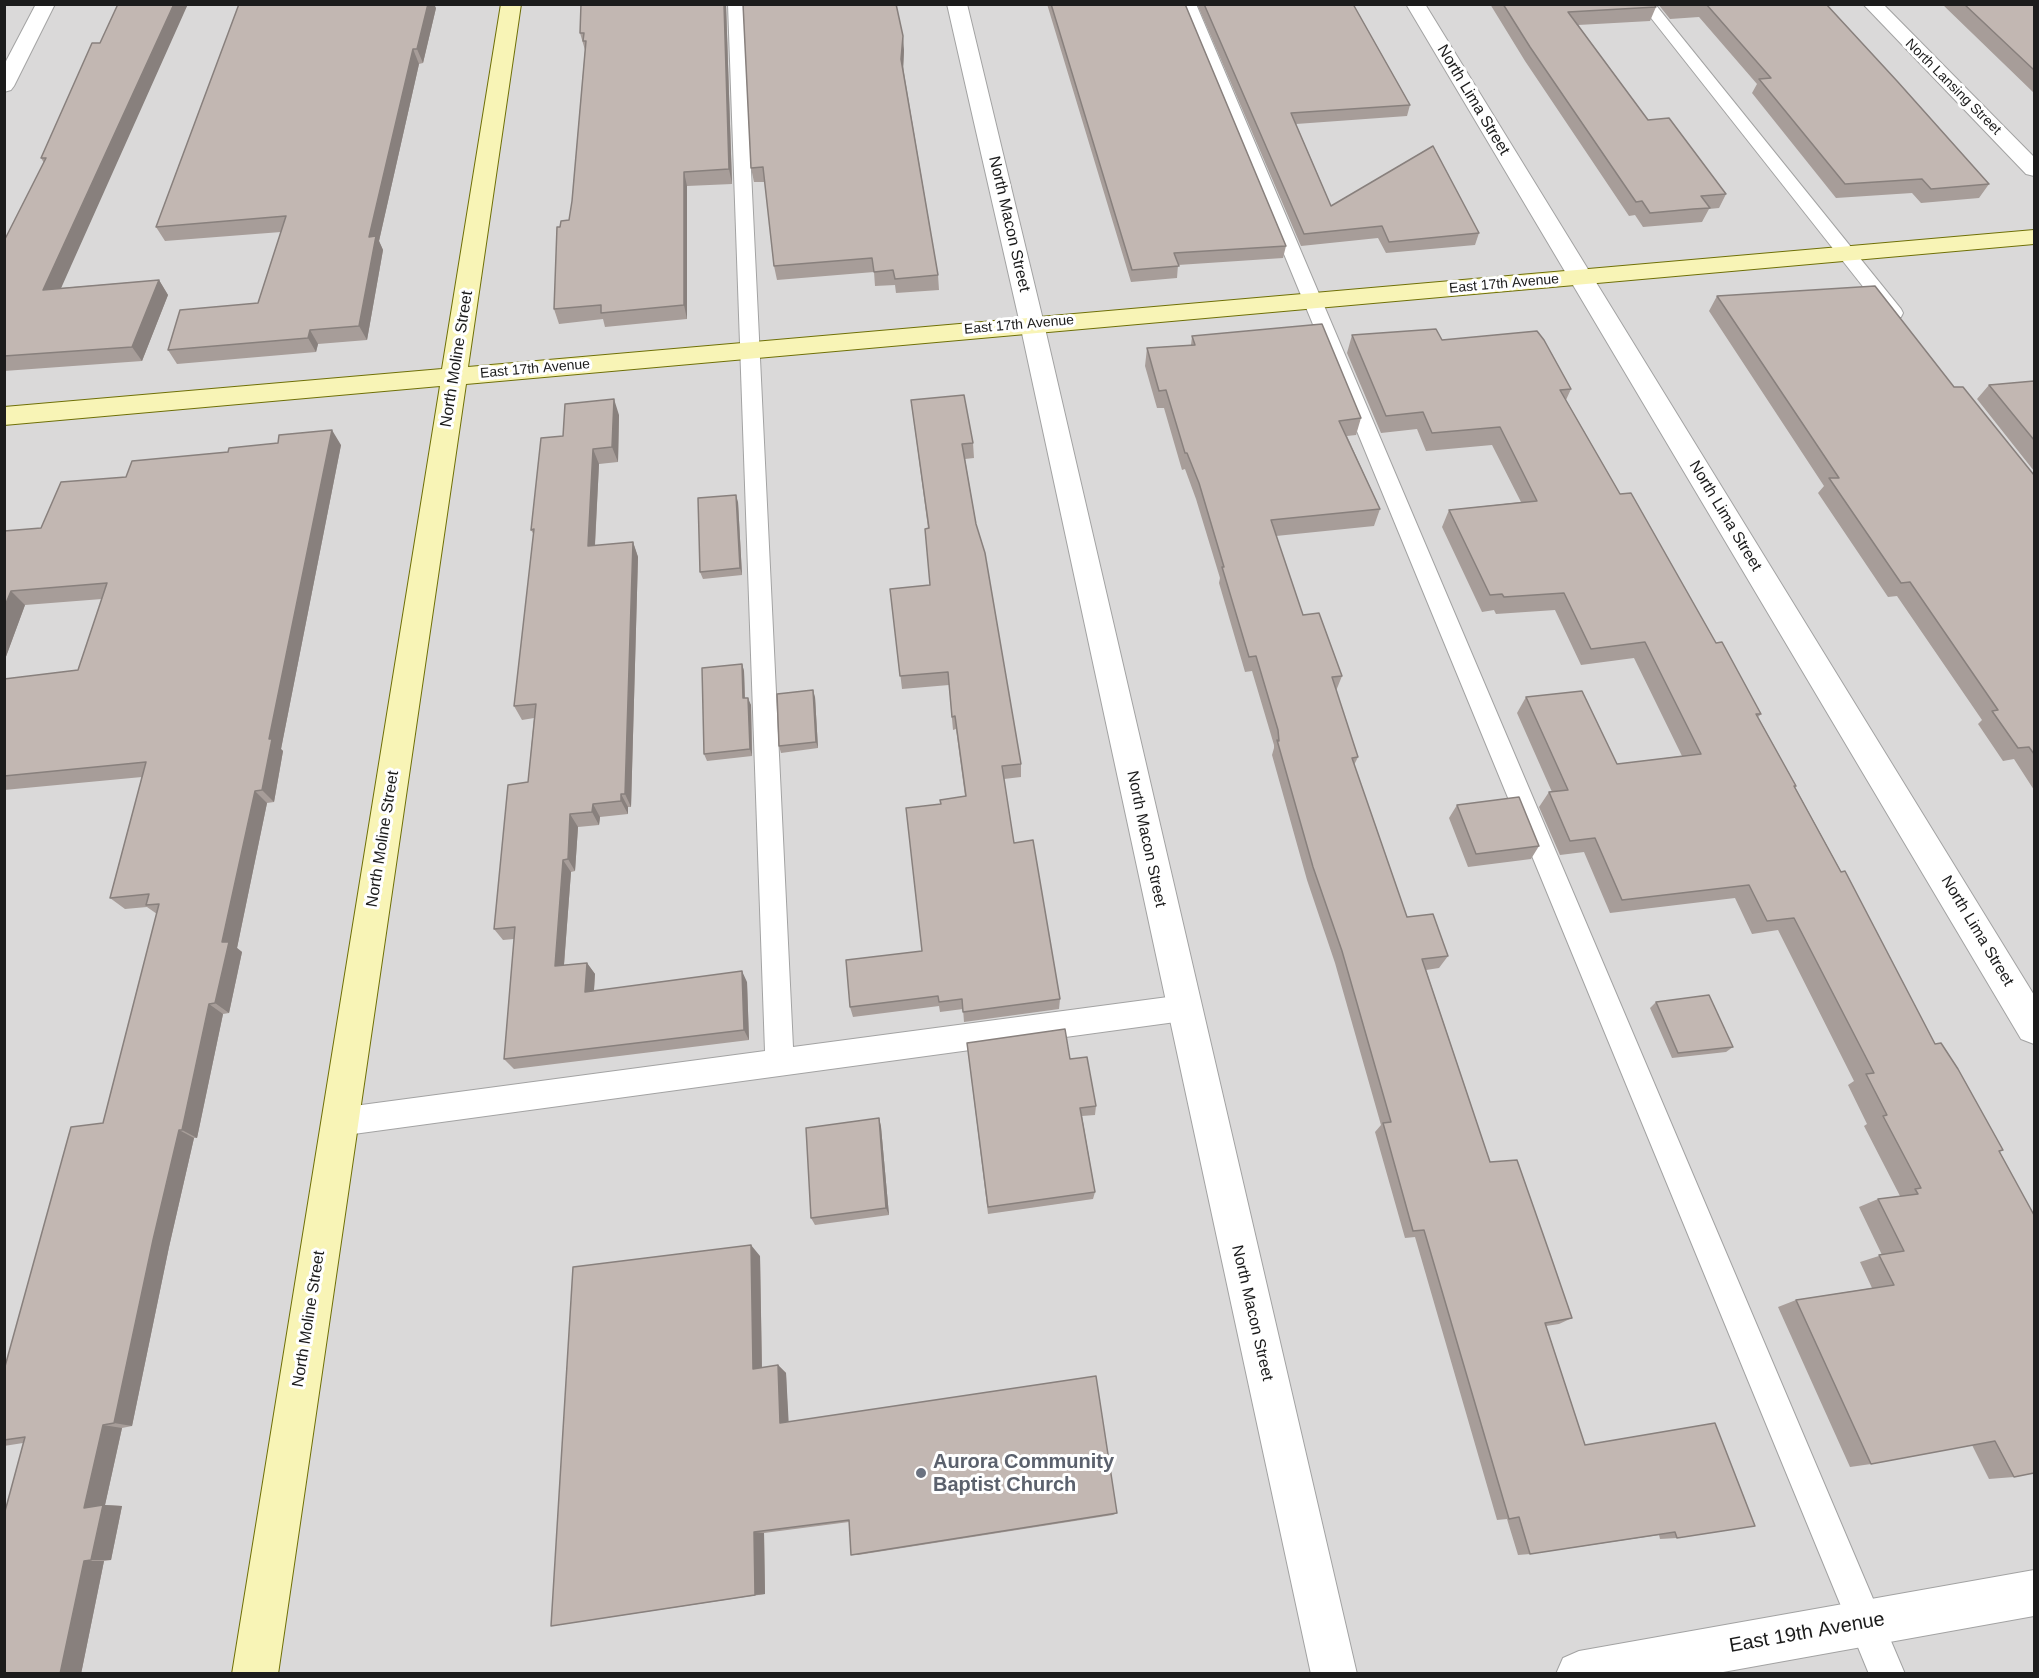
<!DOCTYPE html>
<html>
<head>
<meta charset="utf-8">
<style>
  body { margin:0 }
  #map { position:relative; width:2039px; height:1678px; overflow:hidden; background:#eee9e2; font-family:Helvetica,sans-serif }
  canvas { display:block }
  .frame { position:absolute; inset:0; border:6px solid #1c1c1c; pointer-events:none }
</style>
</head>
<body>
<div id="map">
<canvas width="2039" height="1678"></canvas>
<div class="frame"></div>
</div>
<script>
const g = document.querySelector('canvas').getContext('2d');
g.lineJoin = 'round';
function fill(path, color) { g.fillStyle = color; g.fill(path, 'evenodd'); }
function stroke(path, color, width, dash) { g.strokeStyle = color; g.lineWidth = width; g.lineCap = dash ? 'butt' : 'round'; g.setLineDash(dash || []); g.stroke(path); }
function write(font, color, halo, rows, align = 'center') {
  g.font = font + ' Helvetica,sans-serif'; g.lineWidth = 6; g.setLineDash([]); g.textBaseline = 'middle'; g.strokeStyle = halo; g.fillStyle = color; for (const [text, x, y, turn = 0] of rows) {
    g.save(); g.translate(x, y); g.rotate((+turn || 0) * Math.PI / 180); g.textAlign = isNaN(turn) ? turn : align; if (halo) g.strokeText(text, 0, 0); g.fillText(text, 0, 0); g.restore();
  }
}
fill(new Path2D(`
  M5,5H2034V1673H5Z`), '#dad9d9');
const lane = new Path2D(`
  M728,4H743L793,1047L1183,995L1193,999L1197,1008L1193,1017L1183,1021L339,1136L329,1132L324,1122L329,1112L339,1108L765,1051Z
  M1181,4H1196L1905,1674H1869Z
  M1640,4H1655L1901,309L1903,313L1901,317H1887Z`);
const street = new Path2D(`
  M36,4H55L14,86L11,90L4,92V65Z
  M947,4H967L1044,324L1357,1674H1311L1020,324Z
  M1406,4H1425L2034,995V1044L2021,1039Z
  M1863,4H1883L2034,157V176L2026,174Z
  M2034,1570V1616L1712,1674H1556L1563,1658L1579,1651Z`);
const secondary = new Path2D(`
  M501,4H521L468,367L2034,230V244L466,384L278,1674H232L440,386L4,425V407L442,369Z`);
stroke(lane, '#a3a3a3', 2);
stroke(street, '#a3a3a3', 2);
stroke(secondary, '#6f7007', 2);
fill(lane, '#fff');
fill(street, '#fff');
fill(secondary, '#f8f4b6');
fill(new Path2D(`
  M581,4H726L732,184L687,186V319L605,327L603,319L559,324L554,309L560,227L569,220L572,201L585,50L580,33Z
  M1047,4H1185L1286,246L1283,258L1178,265L1177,278L1131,282Z
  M1197,4H1353L1410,105L1407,116L1296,124L1331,206L1479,233L1475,245L1386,253L1378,238L1301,246Z
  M1490,4H1654L1656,7L1650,21L1578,25L1648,120L1726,194L1719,208L1709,209L1702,222L1643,227L1635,215L1629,216L1525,61Z
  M1658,4H1826L1989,184L1979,198L1921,203L1912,193L1836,198L1752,93L1757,84L1699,17L1670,19Z
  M1942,4H2034V93Z
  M436,8L423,63L419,64L379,241L383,250L367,340L318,344L316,352L177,364L168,350L258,303L281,232L165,241L156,227Z
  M100,43L61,288L159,280L168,295L142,361L4,371V241L44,163L41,158Z
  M904,50L903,67L938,275L939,290L896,293L895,285L875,286L874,272L777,280L774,266L765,182H754L751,168Z
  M1717,296L1954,387L2034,475V790L2014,759L2003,761L1978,724L1982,720L1897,596L1888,597L1818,493L1824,486L1709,311Z
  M1352,335L1442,340L1571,389L1566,400L1620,494L1761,714L1758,717L1796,786L1795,787L1935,1044L2003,1150L1999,1152L2014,1477L1989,1479L1972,1445L1871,1464L1850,1467L1778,1307L1796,1300L1872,1288L1860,1262L1882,1255L1859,1207L1878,1199L1900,1196L1864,1126L1867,1124L1848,1085L1854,1081L1778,930L1752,934L1735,898L1610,913L1584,852L1560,855L1539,807L1549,792H1552L1517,713L1526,697L1617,764L1682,756L1634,658L1581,665L1555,610L1496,614L1494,610L1482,612L1442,527L1449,510L1521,502L1492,445L1426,451L1417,429L1381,433L1347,353Z
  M1192,336L1361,418L1356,435L1347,436L1380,509L1374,526L1276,536L1303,615L1342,676L1336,691L1358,757L1354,765L1407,917L1448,956L1439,968L1426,970L1490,1162L1572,1318L1559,1324L1546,1326L1585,1445L1715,1423L1677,1538L1660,1539L1659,1535L1530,1554L1518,1555L1507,1519L1497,1520L1415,1237L1405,1238L1375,1132L1381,1125L1335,963L1307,880L1272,755L1274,748V745L1252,671L1245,672L1219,583L1220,578L1196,499L1185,469L1182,470L1164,408H1157L1145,366L1147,348L1191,345Z
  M2034,381V471L1977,399L1989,385Z
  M911,400L973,443L974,458L965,459L976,524L1021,764V777L1004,779L1014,843L1060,999L1059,1009L964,1022L963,1009L940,1012L939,1006L853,1017L850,1007L922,951L941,804L965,796L956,729L953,730L949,685L902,689L890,589L930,585L928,528Z
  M619,415L618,462L599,464L595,546L633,542L638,557L631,807H628V814L600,817L599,825L578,827L575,871L571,872L564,965L587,963L595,974L594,991L747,982L749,1040L514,1069L504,1059L514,939L503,940L494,929L528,782L534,718L522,720L514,706L534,535L531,530L563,436Z
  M341,445L281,749L283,751L274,802L267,803L237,948L242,952L229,1013L223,1014L197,1138H194L169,1247L132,1426L122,1428L105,1505L122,1506L111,1560L104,1561L81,1674H4L23,1443L4,1446V1370L103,1123L157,914L147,907L125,909L110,898L142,777L4,790V679L78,670L102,599L25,605L4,662V531L41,528L126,477Z
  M738,502L742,575L703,579L700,572Z
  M742,664L744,671L745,698L751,705L752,756L707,761L704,754Z
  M815,697L818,748L781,753L779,746Z
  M1457,805L1539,846L1531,859L1468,867L1449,818Z
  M1656,1002L1733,1047L1726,1052L1672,1058L1650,1008Z
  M967,1043L1070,1059L1096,1106L1095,1115L1082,1116L1095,1192L1093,1199L988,1214Z
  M879,1118L881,1127L889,1215L815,1225L811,1218Z
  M760,1256L762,1368L778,1365L786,1373L788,1422L1117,1513L1113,1515L858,1555H851L849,1522L764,1533L765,1594L551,1626Z`), '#a79d99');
fill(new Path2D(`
  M174,4H188L54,304L43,290Z
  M428,4H434L436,8L423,63L417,49Z
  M724,4H726L732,184L729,169Z
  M903,36L904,50L903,73L901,59Z
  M413,49L419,64L379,241L383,250L367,340L359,326L369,237Z
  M684,172L687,186V319L684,305Z
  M159,280L168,295L142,361L132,347Z
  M310,330L318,344L316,352L308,338Z
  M614,399L619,415L618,462L612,447Z
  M332,430L341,445L281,749L283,751L274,802L262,790L269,739Z
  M593,449L599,464L594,561L588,546Z
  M736,495L738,502L742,575L740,568Z
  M633,542L638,557L631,807L625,794Z
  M11,591L25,605L4,662V608Z
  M742,664L744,671L745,705L743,698Z
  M813,690L815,697L818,748L816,742Z
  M748,698L751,705L752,756L750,749Z
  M255,791L267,803L237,948L242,952L229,1013L215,1003L222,942Z
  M621,794L628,807V814L621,801Z
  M593,804L600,817L599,825L592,812Z
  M570,814L578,827L575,871L568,859Z
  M563,860L571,872L563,977L555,966Z
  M587,963L595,974L593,1003L585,992Z
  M742,971L747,982L749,1040L744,1030Z
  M209,1004L223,1014L197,1138L182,1130Z
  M879,1118L881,1127L889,1215L886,1208Z
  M179,1130L194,1138L169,1247L132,1426L114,1423L153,1240Z
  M751,1245L760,1256L762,1376L753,1369Z
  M778,1365L786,1373L789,1428L780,1423Z
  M103,1425L122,1428L105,1505L122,1506L111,1560H91L84,1508Z
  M754,1532L764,1533L765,1594L755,1595Z
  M84,1561H104L81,1674H60Z`), '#88807d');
const building = new Path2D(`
  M118,4H174L43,290L159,280L132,347L4,356V241L46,158H41L92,43H100Z
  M239,4H428L417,49H413L369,237L376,236L359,326L310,330L308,338L168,350L180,310L258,303L286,216L156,227Z
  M581,4H724L729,169L684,172V305L601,313V305L554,309L557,227H560L561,221L569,220L572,201L586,41H583L584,33H580Z
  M743,4H896L903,36L901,59L938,275L895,279L893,270L874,272L872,258L774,266L763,167L751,168Z
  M1051,4H1185L1286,246L1174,253L1179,266L1132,270Z
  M1204,4H1353L1410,105L1291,113L1331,206L1433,146L1479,233L1389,242L1382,226L1304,234Z
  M1503,4H1654L1656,7L1568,12L1648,120L1669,118L1726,194L1701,196L1710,208L1693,209L1650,213L1642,201L1636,202L1530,47Z
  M1706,4H1826L1897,81L1989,184L1931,189L1922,179L1845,184L1759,79L1771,78Z
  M1964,4H2034V70Z
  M1875,286L1954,387H1963L2034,475V754L2029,747L2018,748L1992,711L1998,710L1910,582L1901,583L1829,478H1839L1717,296Z
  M1322,324L1361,418L1339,421L1380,509L1271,520L1303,615L1319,613L1342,676L1332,677L1358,757L1352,758L1407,917L1433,914L1448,956L1422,959L1490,1162L1517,1160L1551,1257L1572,1318L1545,1323L1585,1445L1715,1423L1755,1526L1677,1538L1675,1532L1530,1554L1519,1517L1509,1519L1424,1230L1413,1231L1383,1123L1391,1122L1342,951L1313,867L1277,740L1279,741L1278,730L1256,656L1249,657L1222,567H1224L1199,483L1187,453H1185L1166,390L1159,391L1147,348L1195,345L1192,336Z
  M1436,329L1442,340L1537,331L1544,340L1571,389L1560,390L1620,494L1631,493L1716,643L1722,642L1761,714H1756L1796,786H1794L1841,872L1845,871L1935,1044L1941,1043L1958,1069L2003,1150L1999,1151L2034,1215V1473L2014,1477L1995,1441L1871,1464L1796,1300L1894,1285L1879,1255L1904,1251L1878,1199L1918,1194L1915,1189L1921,1188L1883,1116L1887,1115L1866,1074L1874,1073L1794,918L1767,921L1749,885L1622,900L1595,838L1570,841L1549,792L1568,790L1526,697L1582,691L1617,764L1701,754L1645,642L1591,649L1564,593L1504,597L1502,594L1490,595L1449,510L1537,501L1500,427L1432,433L1423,412L1386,416L1352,335Z
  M2034,381V440L1989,385Z
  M964,395L973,443L962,444L976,524L985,553L1021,764L1002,766L1014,843L1033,840L1060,999L963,1012L962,999L939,1002L938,996L850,1007L846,960L922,951L906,808L941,804L940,800L966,796L955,716L952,717L948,672L900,676L890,589L930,585L925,529L929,528L911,400Z
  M614,399L612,447L593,449L588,546L633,542L625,794H621V801L593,804L592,812L570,814L568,859L563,860L555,966L587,963L585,992L742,971L744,1030L504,1059L515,927L494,929L508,785L528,782L536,704L514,706L534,529L531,530L541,438L563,436L565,404Z
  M332,430L269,739H272L262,790L255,791L222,942H229L215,1003L209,1004L182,1130H179L153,1240L114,1423L103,1425L84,1508L103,1505L91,1560L84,1561L60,1674H4V1515L25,1437L4,1440V1370L71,1127L103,1123L159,904L146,905L149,894L110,898L146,762L4,776V679L78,670L107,583L11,591L4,608V531L41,528L61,482L126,477L132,461L228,452L229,448L278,443L279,435Z
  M736,495L740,568L700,572L698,498Z
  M742,664L743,698H748L750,749L704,754L702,668Z
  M813,690L816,742L779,746L777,694Z
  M1519,797L1539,846L1476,854L1457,805Z
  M1709,995L1733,1047L1678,1053L1656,1002Z
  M1065,1029L1070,1059L1087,1057L1096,1106L1080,1108L1095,1192L988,1207L967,1043Z
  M879,1118L886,1208L811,1218L806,1128Z
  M751,1245L753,1369L778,1365L780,1423L1096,1376L1117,1513L851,1555L849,1520L754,1532L755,1595L551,1626L573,1267Z`);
fill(building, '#c2b7b2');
stroke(building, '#88807d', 1.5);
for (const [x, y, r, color] of [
  [921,1473,6,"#6b7280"]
]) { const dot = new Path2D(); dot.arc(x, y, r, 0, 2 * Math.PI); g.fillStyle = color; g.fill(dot); stroke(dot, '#fff', 2); }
write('14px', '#1c1c1c', '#fff', [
  ["North Lansing Street",1953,87,45],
  ["East 17th Avenue",1504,284,-5],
  ["East 17th Avenue",1019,325,-5],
  ["East 17th Avenue",535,369,-5]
]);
write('16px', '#1c1c1c', '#fff', [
  ["North Lima Street",1473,100,59],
  ["North Macon Street",1009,224,77],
  ["North Moline Street",457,359,-81],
  ["North Lima Street",1725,516,59],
  ["North Moline Street",383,839,-81],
  ["North Macon Street",1146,839,78],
  ["North Lima Street",1977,931,59],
  ["North Macon Street",1252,1313,77],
  ["North Moline Street",309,1319,-81]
]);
write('bold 20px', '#5b616d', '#fff', [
  ["Aurora Community",933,1462],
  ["Baptist Church",933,1485]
], 'left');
write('20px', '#1c1c1c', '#fff', [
  ["East 19th Avenue",1807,1633,-10]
]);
</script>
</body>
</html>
